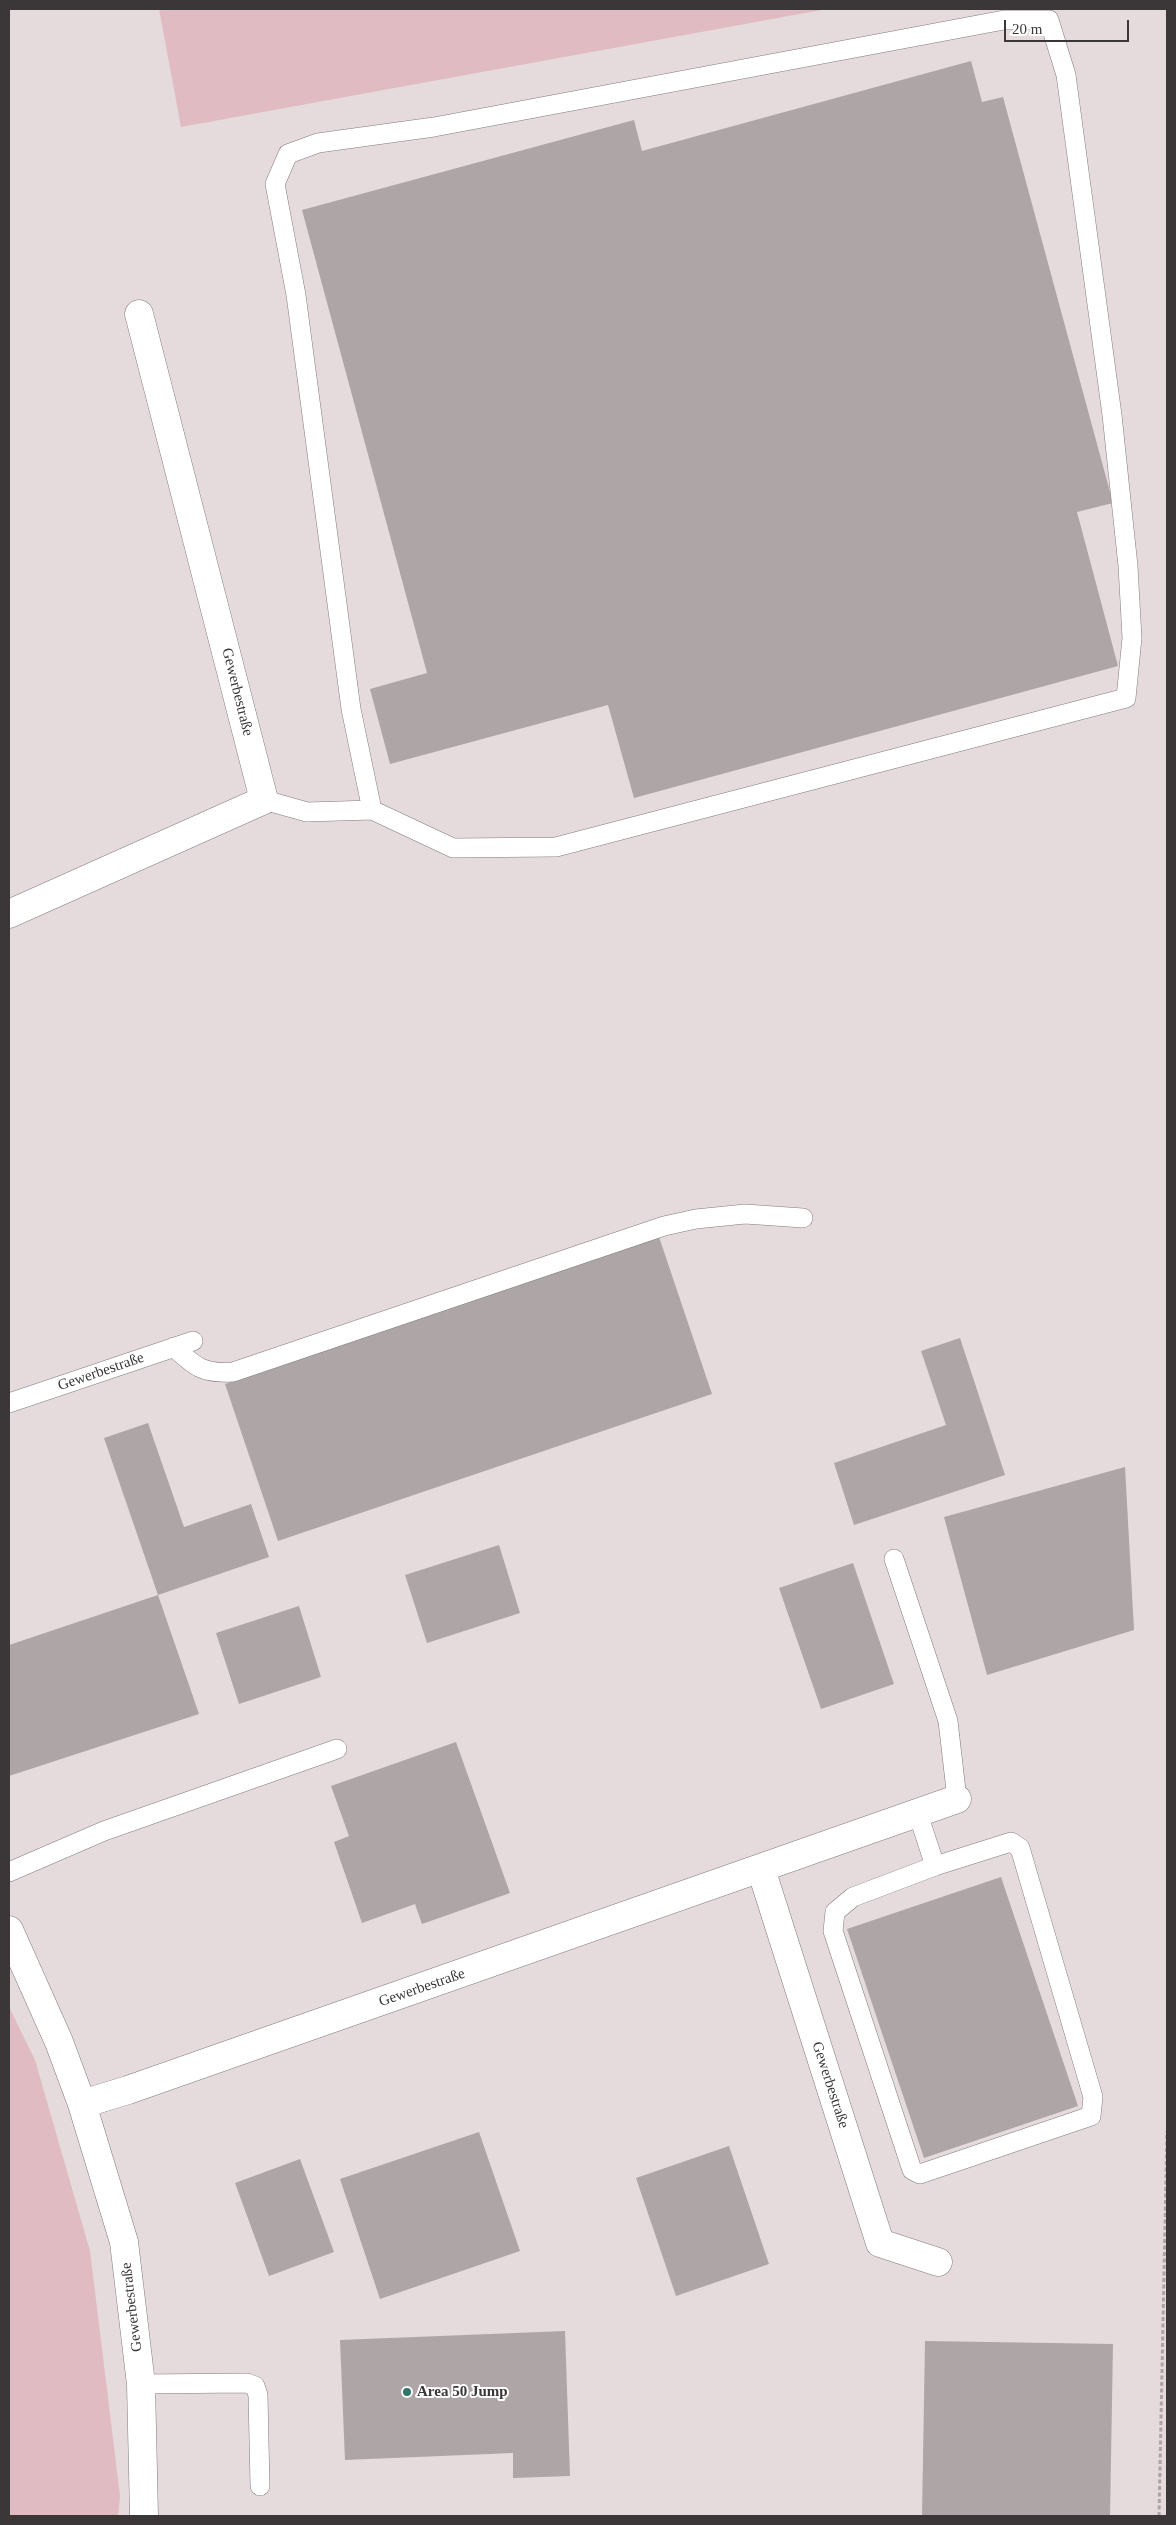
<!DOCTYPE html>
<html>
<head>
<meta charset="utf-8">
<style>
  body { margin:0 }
  #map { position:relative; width:1176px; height:2525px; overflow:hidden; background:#e5dbdd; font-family:"Times New Roman",serif }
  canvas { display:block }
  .frame { position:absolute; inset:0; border:10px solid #3b3738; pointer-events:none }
  .scale { position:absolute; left:1004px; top:20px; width:125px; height:22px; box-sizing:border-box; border:2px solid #3b3738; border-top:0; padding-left:6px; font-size:15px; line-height:18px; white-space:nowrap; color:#3b3738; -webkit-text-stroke:4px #fff; paint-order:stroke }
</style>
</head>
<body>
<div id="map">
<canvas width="1176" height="2525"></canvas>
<div class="frame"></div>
<div class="scale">20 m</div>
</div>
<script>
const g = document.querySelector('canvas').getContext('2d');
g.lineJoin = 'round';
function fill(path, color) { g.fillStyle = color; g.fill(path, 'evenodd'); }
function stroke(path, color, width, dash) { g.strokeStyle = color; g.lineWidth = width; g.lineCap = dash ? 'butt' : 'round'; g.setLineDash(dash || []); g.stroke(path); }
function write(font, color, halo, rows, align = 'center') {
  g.font = font + ' "Times New Roman",serif'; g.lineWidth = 4; g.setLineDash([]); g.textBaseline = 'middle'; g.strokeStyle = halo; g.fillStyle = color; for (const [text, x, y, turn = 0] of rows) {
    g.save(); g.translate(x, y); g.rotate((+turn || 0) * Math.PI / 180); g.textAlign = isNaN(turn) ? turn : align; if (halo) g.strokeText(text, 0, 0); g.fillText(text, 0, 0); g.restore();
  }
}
fill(new Path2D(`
  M159,9H827L181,127Z
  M9,2007L35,2060L90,2251L120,2496L118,2516H9Z`), '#e0bbc1');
fill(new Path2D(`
  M971,61L982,102L1003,97L1113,503L1077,512L1118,666L634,798L608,705L390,764L370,689L427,673L302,210L634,120L642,151Z
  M659,1237L712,1394L278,1541L225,1384Z
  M960,1338L1005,1475L854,1525L834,1463L946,1425L921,1351Z
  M148,1423L184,1527L251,1504L269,1557L158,1595L199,1714L9,1776V1645L158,1595L104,1438Z
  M1125,1467L1134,1630L987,1675L944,1517Z
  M499,1545L520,1613L427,1643L405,1575Z
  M853,1563L894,1684L821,1709L779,1588Z
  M299,1606L321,1677L239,1704L216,1633Z
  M456,1742L510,1893L422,1924L415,1904L362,1923L334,1842L349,1836L331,1786Z
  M1001,1877L1078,2106L924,2158L847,1929Z
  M479,2132L520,2251L380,2299L340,2179Z
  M729,2146L769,2264L676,2296L636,2178Z
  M300,2159L334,2252L269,2276L235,2183Z
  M565,2331L570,2476L513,2478V2453L345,2460L340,2340Z
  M925,2341L1113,2344L1110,2516H922Z`), '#aea5a7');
const service = new Path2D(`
  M264,800L307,812L372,810L453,848L556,847L1126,698L1132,638L1128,566L1112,415L1066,75L1049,20H1004L434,127L318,143L288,154L275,184L296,295L351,709L372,810
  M174,1347C195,1367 203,1374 233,1372L664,1226L696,1219L745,1214L803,1218
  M9,1403L193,1341
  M894,1559L948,1721L957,1799
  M918,1814L935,1866L1011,1842L1020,1848L1093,2097L1091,2116L920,2174L912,2170L833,1931L835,1912L853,1897L935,1866
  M9,1872L104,1831L337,1749
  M141,2384L247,2383L255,2386L258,2395L260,2486`);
const minor = new Path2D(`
  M9,914L264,800L139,314
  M761,1869L880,2243L938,2262
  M9,1930L59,2042L82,2104L124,2242L141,2384L144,2516
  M82,2104L128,2090L957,1799`);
stroke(service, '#827a7b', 20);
stroke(minor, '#827a7b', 29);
stroke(new Path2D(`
  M1159,2516L1167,2131`), '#aba3a4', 3, [4, 2.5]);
stroke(service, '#fff', 19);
stroke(minor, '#fff', 28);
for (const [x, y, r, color] of [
  [407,2392,5,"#317568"]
]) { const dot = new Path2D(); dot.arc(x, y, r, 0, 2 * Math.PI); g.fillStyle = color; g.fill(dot); stroke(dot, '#fff', 2); }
write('15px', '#3b3738', '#fff', [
  ["Gewerbestraße",237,692,76],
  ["Gewerbestraße",101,1372,-19],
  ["Gewerbestraße",422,1988,-19],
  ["Gewerbestraße",830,2085,72],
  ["Gewerbestraße",132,2307,-97]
]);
write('bold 15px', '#3b3738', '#fff', [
  ["Area 50 Jump",417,2392]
], 'left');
</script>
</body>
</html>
